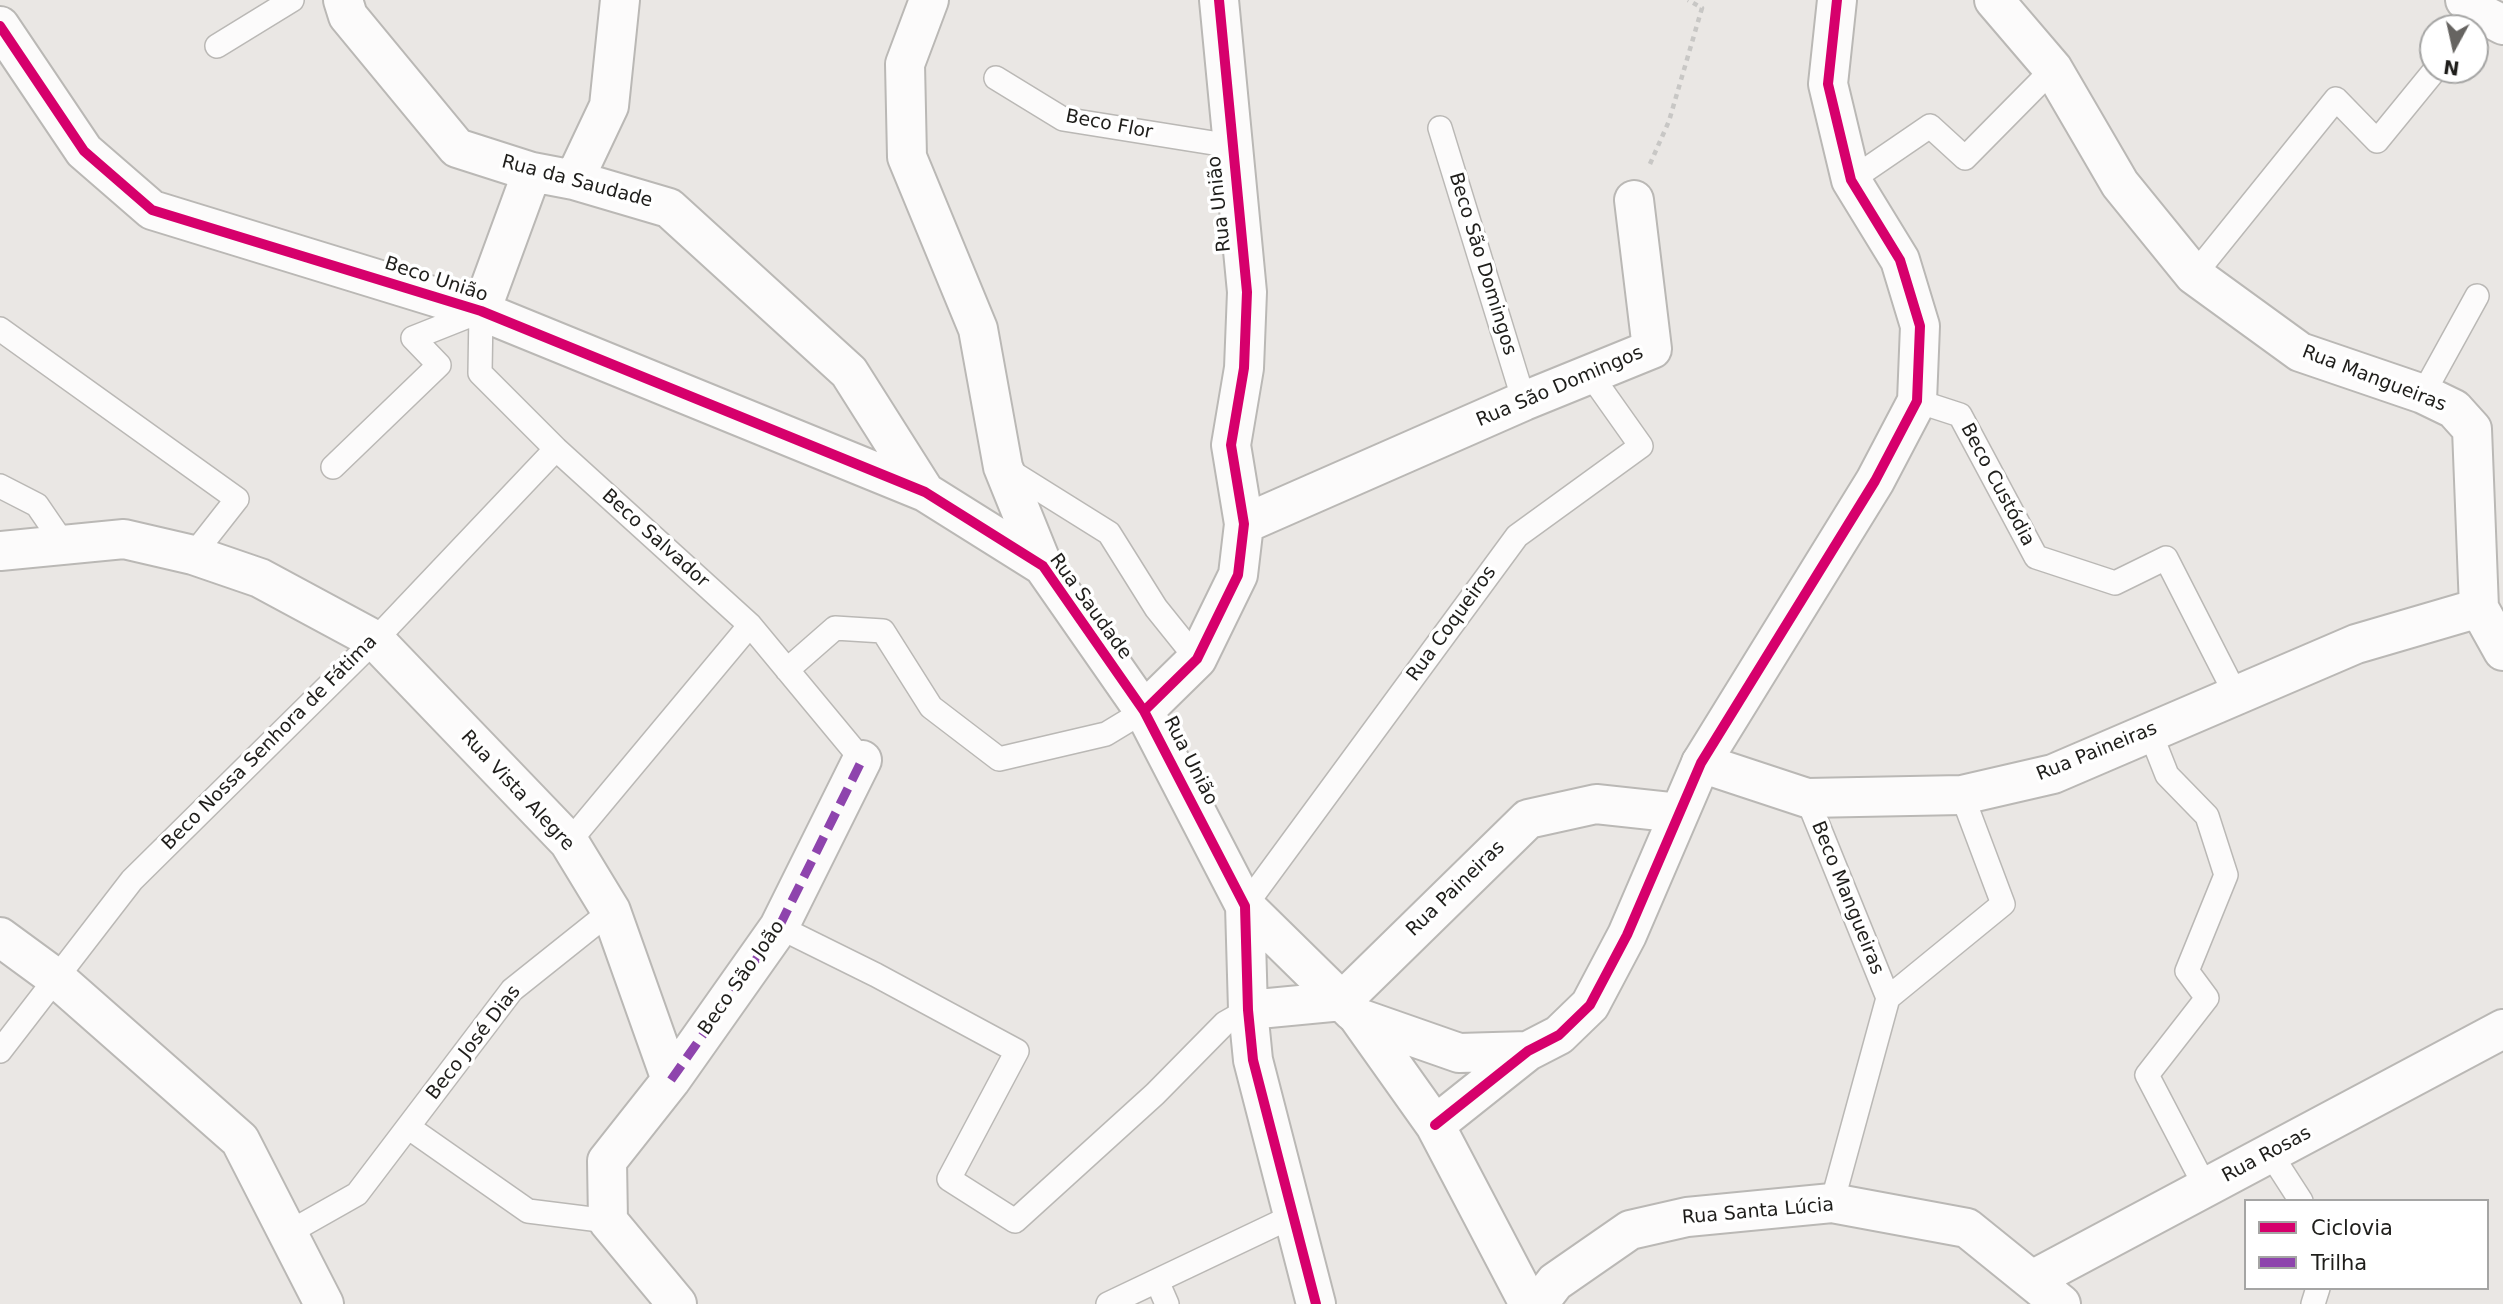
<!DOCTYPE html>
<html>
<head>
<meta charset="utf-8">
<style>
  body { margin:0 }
  #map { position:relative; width:2503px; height:1304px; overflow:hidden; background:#eae7e4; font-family:"DejaVu Sans",sans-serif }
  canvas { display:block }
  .legend { position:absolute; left:2244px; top:1199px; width:245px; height:91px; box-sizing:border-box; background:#fff; border:2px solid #a5a5a4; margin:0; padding:9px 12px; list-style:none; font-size:21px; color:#1f1e1b }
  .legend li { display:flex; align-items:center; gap:14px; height:35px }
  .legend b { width:35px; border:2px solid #a5a5a4 }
  .north { position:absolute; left:2419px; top:14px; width:70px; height:70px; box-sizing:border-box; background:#fff; border:2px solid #a5a5a4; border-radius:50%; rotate:188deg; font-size:19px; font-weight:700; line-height:28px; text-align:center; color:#1f1e1b }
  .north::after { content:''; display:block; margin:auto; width:24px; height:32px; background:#666461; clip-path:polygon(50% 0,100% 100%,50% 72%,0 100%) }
</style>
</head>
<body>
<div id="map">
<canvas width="2503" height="1304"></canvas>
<ul class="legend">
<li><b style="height:9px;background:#d6006c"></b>Ciclovia</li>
<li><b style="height:9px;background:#8e44ad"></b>Trilha</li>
</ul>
<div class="north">N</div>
</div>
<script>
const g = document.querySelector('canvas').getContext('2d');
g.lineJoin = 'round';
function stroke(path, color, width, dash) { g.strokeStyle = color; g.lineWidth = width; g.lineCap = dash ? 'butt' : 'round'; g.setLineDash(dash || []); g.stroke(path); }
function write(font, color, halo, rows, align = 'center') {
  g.font = font + ' "DejaVu Sans",sans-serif'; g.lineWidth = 7; g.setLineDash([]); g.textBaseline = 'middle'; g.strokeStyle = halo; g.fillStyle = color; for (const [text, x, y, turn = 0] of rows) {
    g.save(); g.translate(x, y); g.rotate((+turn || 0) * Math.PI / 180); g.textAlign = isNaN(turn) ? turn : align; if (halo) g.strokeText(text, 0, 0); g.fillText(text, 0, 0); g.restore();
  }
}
const service = new Path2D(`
  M217,46L292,0
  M996,78L1063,119L1232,146
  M1440,128L1524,401
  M1851,180L1930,126L1965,158L2053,69
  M2194,275L2336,99L2377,141L2435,70
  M0,329L237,499L193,555
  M2423,394L2477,296
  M1917,401L1960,415L2036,557L2115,583L2166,558L2236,695
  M333,467L439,365L413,338L481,311L480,373L556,449L750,625L862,760
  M1005,468L1109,533L1156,608L1197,659
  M0,486L37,505L63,543
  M787,670L835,628L883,631L931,707L999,759L1106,734L1144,711
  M2150,732L2167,775L2207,816L2226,875L2187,971L2207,998L2147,1075L2206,1188
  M1807,798L1888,998L1832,1203
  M569,842L750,625
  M1245,906L1517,536L1641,446L1590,374
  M779,927L876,975L1017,1051L949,1179L1015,1221L1155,1094L1225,1023L1248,1010
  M1888,998L2003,904L1962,795
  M0,1051L132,880L375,640L556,449
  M408,1127L528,1211L608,1221
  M2270,1153L2301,1201
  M288,1233L357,1194L512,990L611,911
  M1157,1281L1167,1304
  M1108,1304L1293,1216
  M2313,1304L2318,1288`);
const minor = new Path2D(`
  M343,0L348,16L457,148L532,172L574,180L669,208L849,372L925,492
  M929,0L905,64L907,157L978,329L1003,467L1043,566
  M1219,0L1247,292L1244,368L1231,445L1244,524L1238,575L1197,659L1144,711L1245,906L1248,1010L1253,1060L1316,1304
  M1994,0L2053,69L2120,184L2194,275L2300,352L2423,394L2454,409L2472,429L2479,608L2503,651
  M2465,0L2480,13L2503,25
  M0,26L84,151L152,210L481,311L925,492L1043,566L1144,711
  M574,180L609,106L620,0
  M481,311L532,172
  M1244,524L1524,401L1652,349L1634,200
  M0,551L124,539L193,555L260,578L375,640L569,842L611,911L671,1080
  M1701,763L1807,798L1962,795L2053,774L2356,644L2479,608
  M1245,906L1353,1012
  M0,937L56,978L240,1140L324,1304
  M1248,1010L1342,1001L1528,819L1596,804L1679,813
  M2032,1280L2503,1029
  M677,1304L608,1221L607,1161L671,1080L779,927L862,760
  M1538,1304L1555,1282L1630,1230L1687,1217L1832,1203L1967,1228L2061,1304`);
const tertiary = new Path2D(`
  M1359,1018L1435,1125L1529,1304
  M1359,1018L1459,1053L1528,1051
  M1435,1125L1528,1051L1559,1035L1590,1005L1627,935L1701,763L1875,481L1917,401L1920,326L1900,260L1851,180L1828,84L1837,0`);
stroke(service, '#bab8b5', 26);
stroke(minor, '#bab8b5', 42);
stroke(tertiary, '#bab8b5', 42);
stroke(new Path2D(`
  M1650,164L1669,121L1702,8L1688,0`), '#c8c7c5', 4.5, [5, 5]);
stroke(service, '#fcfbfb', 23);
stroke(minor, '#fcfbfb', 38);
stroke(tertiary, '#fcfbfb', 38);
stroke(new Path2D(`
  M671,1080L779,927L862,760`), '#8e44ad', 9, [18, 9]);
stroke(new Path2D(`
  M1219,0L1247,292L1244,368L1231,445L1244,524L1238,575L1197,659L1144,711L1245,906L1248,1010L1253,1060L1316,1304
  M0,26L84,151L152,210L481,311L925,492L1043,566L1144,711
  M1435,1125L1528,1051L1559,1035L1590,1005L1627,935L1701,763L1875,481L1917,401L1920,326L1900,260L1851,180L1828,84L1837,0`), '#d6006c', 10);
write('19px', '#1f1e1b', '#fff', [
  ["Beco Flor",1109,125,11],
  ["Rua da Saudade",577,182,15],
  ["Rua União",1220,204,-96],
  ["Beco São Domingos",1482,264,73],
  ["Beco União",436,280,18],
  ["Rua Mangueiras",2374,379,21],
  ["Rua São Domingos",1560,387,-23],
  ["Beco Custódia",1997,485,62],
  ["Beco Salvador",655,539,42],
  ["Rua Saudade",1090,607,54],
  ["Rua Coqueiros",1452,624,-54],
  ["Beco Nossa Senhora de Fátima",270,743,-45],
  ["Rua Paineiras",2097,752,-22],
  ["Rua União",1190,761,63],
  ["Rua Vista Alegre",517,791,47],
  ["Rua Paineiras",1456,889,-44],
  ["Beco Mangueiras",1847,898,68],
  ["Beco São João",742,978,-55],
  ["Beco José Dias",474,1043,-52],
  ["Rua Rosas",2267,1155,-28],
  ["Rua Santa Lúcia",1758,1212,-5]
]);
</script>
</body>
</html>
